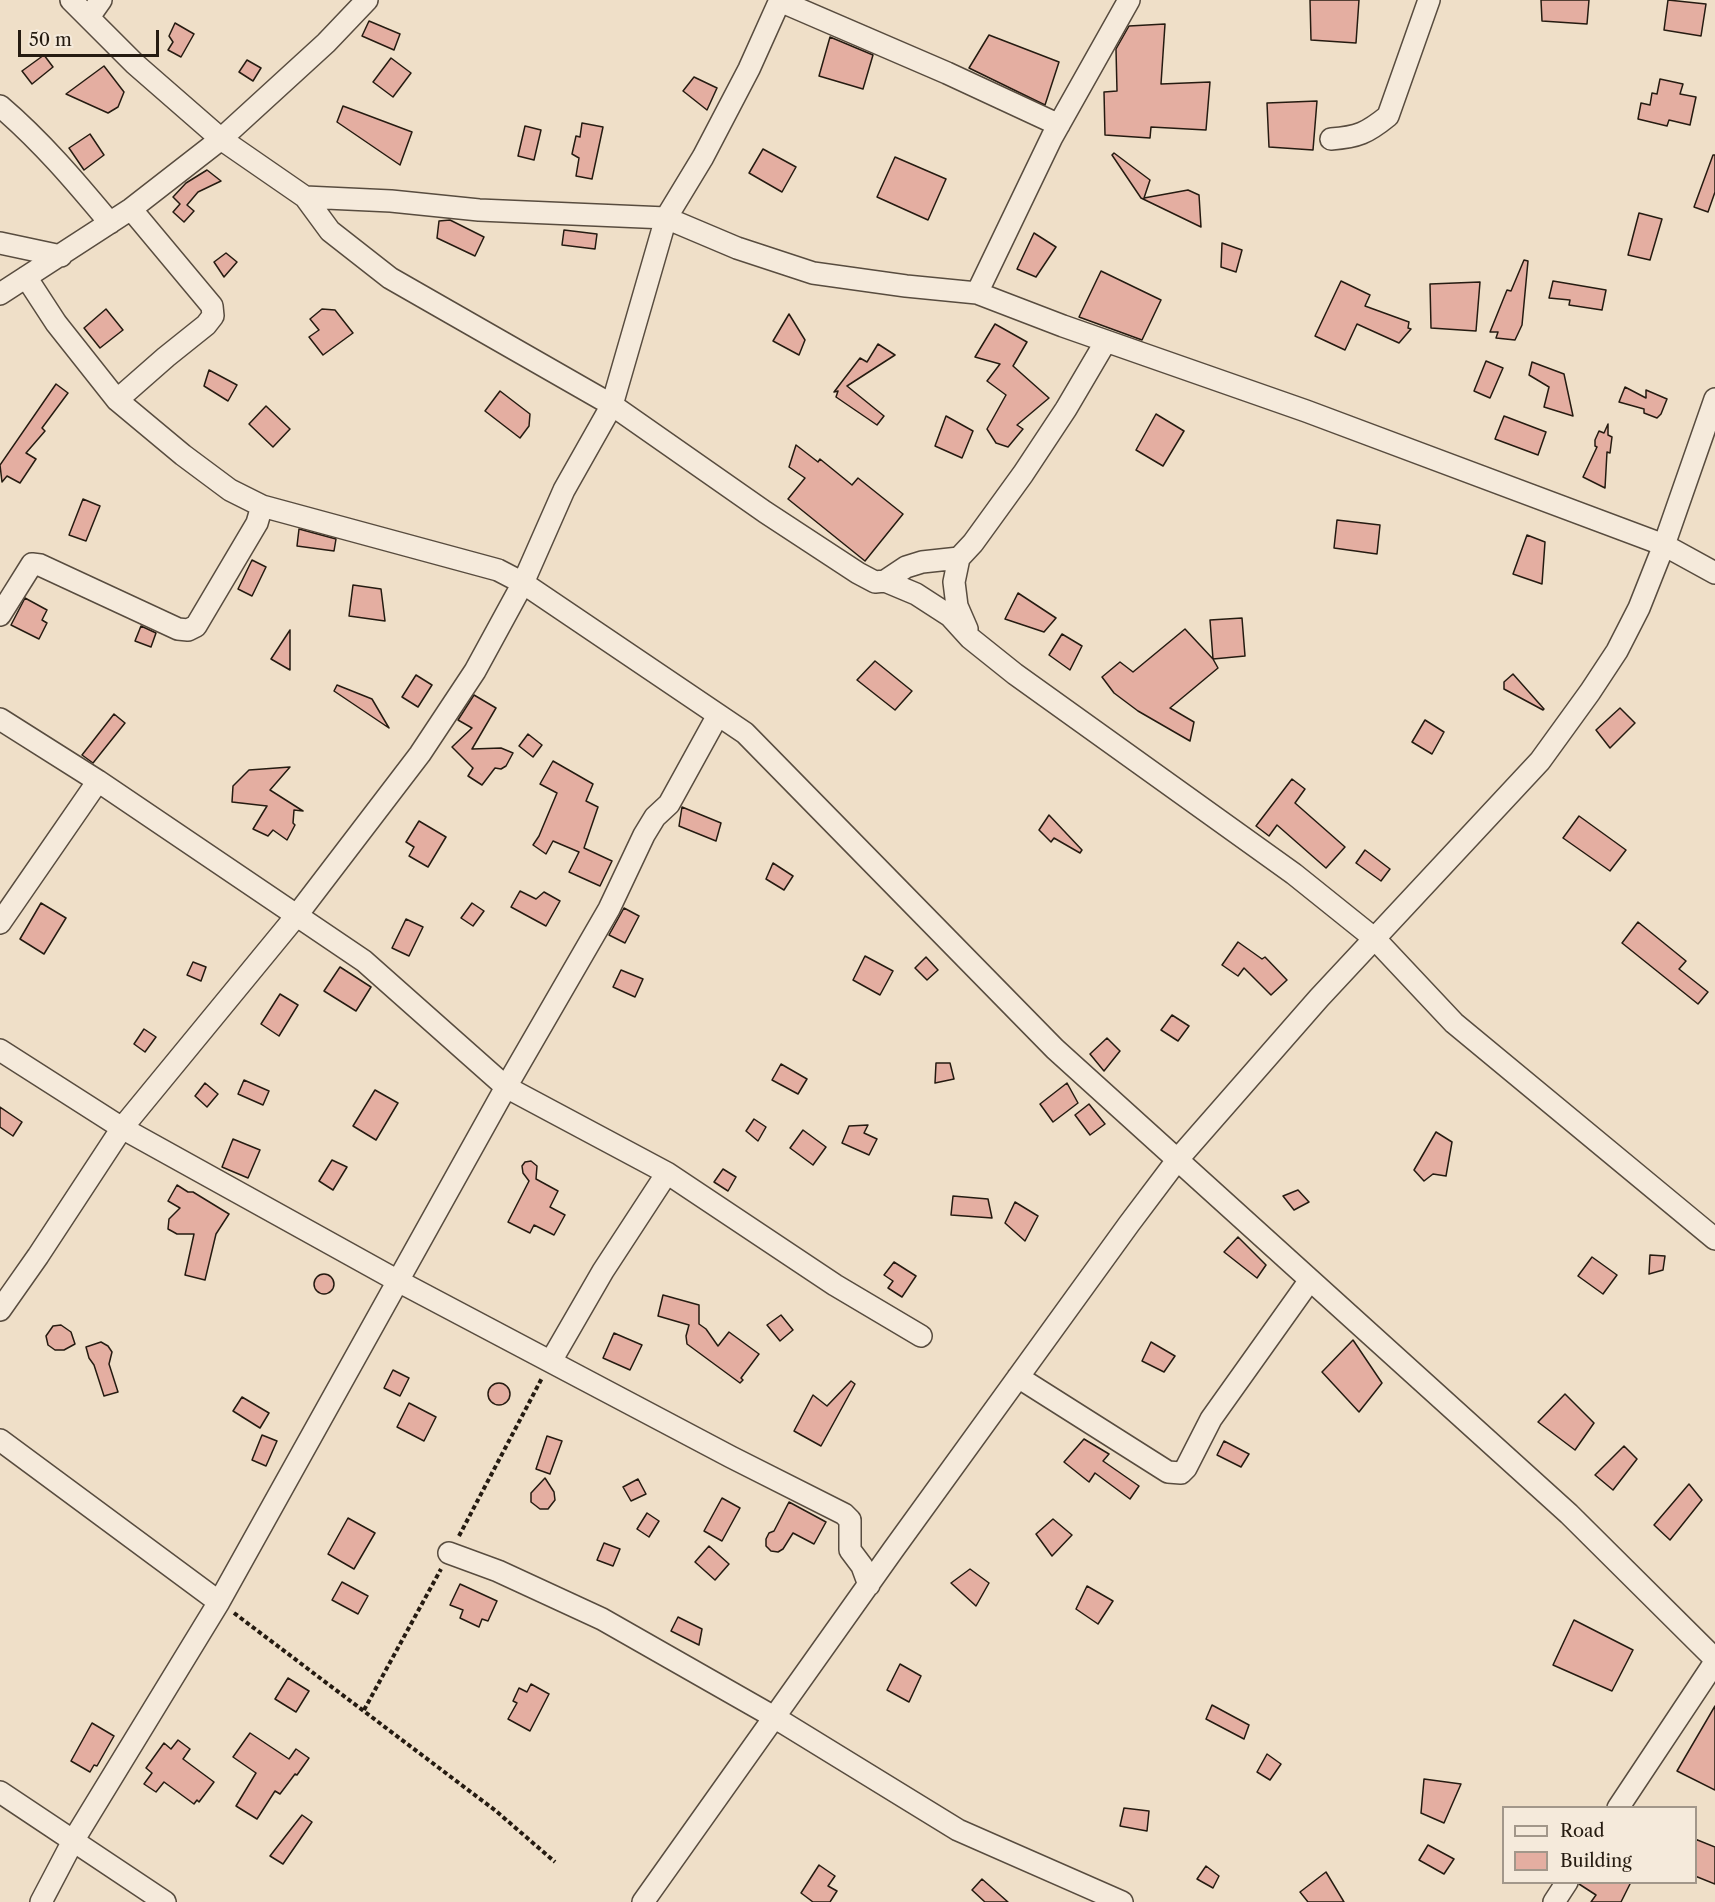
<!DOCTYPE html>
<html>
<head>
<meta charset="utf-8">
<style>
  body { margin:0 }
  #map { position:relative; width:1715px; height:1902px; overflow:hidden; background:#efdfc8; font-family:"Libre Caslon Text",serif }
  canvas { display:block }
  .legend { position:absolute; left:1502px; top:1806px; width:195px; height:78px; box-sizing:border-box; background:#f5eadb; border:2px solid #a2978a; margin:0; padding:8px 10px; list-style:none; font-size:18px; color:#251b11 }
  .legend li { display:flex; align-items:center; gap:12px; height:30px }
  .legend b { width:30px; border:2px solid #a2978a }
  .scale { position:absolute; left:18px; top:30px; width:141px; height:27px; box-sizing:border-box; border:3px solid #251b11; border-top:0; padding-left:8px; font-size:18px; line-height:21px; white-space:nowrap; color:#251b11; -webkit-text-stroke:4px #f5eadb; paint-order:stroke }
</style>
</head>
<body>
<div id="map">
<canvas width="1715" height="1902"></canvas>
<ul class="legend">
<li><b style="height:8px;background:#f5eadb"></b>Road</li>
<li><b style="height:16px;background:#e4aea1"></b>Building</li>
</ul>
<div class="scale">50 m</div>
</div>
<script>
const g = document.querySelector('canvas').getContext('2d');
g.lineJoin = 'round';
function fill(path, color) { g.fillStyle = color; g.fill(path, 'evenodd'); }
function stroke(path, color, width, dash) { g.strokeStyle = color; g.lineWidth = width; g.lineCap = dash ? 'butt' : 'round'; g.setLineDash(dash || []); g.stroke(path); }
const building = new Path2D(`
  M1310,0H1359L1356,43L1311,40Z
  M1541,0H1589L1587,24L1542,21Z
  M1668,0L1706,4L1701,36L1664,30Z
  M369,21L400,34L394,50L362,36Z
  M175,23L194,34L181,57L168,50L173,42L169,36Z
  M1165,24L1161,84L1210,82L1206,130L1151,127L1150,138L1105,135L1104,92L1117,91L1116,49L1129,26Z
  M989,35L1059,62L1045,105L969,68Z
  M830,37L873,55L863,89L819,76Z
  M44,55L53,67L32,84L22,71Z
  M391,58L411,73L393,97L373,82Z
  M247,60L261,68L253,81L239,72Z
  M104,66L124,92L118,107L108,113L66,94Z
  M694,77L717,88L707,110L683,91Z
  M1660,79L1683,84L1680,94L1696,97L1690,125L1669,120L1667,126L1638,119L1641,103L1650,105L1652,93L1657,94Z
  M1317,101L1313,150L1269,147L1267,103Z
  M343,106L412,132L400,165L337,122Z
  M582,123L603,127L592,179L576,176L579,158L572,154L576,136L580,137Z
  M525,126L541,130L534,160L518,156Z
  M90,134L104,155L84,170L69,148Z
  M763,149L796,167L782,192L749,173Z
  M1114,153L1150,180L1144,198L1188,190L1199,195L1201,227L1141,198L1112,155Z
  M1713,155H1715V192L1708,212L1694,207Z
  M895,157L946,179L928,220L877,197Z
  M207,170L221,181L198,192L187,205L194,211L184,222L173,212L180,204L173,197L186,183Z
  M1639,213L1662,219L1650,260L1628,255Z
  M450,220L484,237L475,256L437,238L439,221Z
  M564,230L597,234L595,249L562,245Z
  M1034,233L1056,247L1036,277L1017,269Z
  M1222,243L1242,250L1236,272L1221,267Z
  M226,253L237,262L224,277L214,262Z
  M1524,260L1528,261L1522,325L1515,340L1496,338L1498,332H1490L1507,290L1511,291Z
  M1101,271L1161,300L1142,340L1079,317Z
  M1341,281L1370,295L1365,306L1409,322L1408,328L1411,329L1399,343L1357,324L1345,350L1315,336Z
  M1553,281L1606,290L1602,310L1569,305L1570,300L1549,298Z
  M1480,282L1476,331L1431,328L1430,284Z
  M106,309L123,330L100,348L84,328Z
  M322,309L335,310L353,333L323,355L309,337L319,330L310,319Z
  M789,314L805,340L799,355L773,341Z
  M995,324L1027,342L1013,366L1049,398L1017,425L1023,429L1008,447L996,443L987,429L1006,395L987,381L1000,364L975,357Z
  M878,344L895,355L847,386L884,416L877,425L836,397L838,391L834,392L860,358L867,362Z
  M1486,361L1503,368L1490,398L1474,391Z
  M1532,362L1564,374L1573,416L1544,407L1549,387L1529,375Z
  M209,370L237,385L228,401L204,386Z
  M56,384L68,393L42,428L45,431L26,453L36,459L20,483L7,476L2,482L0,465Z
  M1625,387L1646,398V390L1667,399L1661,414L1657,418L1644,413V409L1619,402Z
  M500,391L530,414L529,426L520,438L485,411Z
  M266,406L290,429L273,447L249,424Z
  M1156,414L1184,431L1163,466L1136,450Z
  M946,416L973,431L962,458L935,446Z
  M1504,416L1546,432L1538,455L1495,439Z
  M1608,424V435L1612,437L1610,453L1607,452L1605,488L1583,477L1597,447L1595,446V440L1599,431L1604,433Z
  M796,445L818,462L820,459L852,485L858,478L903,514L865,561L788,499L805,478L789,467Z
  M83,499L100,506L86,541L69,535Z
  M1337,520L1380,525L1377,554L1334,548Z
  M299,529L336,539L334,551L297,546Z
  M1527,535L1545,542L1542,584L1513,574Z
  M252,560L266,567L252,596L238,589Z
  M353,585L381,589L385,621L349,616Z
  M1018,593L1056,618L1044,632L1005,619Z
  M25,598L47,610L42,620L47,623L39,639L11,625Z
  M1242,618L1245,656L1213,659L1210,620Z
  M141,626L156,633L151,647L135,641Z
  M1185,629L1213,659L1218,668L1170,708L1194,722L1190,741L1138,711L1114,693L1102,677L1120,662L1133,672Z
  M290,630V670L271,659Z
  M1062,634L1082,646L1070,670L1049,655Z
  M875,661L912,691L895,710L857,680Z
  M1513,674L1544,709L1543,710L1504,689V682Z
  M416,675L432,685L418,707L402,697Z
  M337,685L372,699L389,728L334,691Z
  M474,695L496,708L472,749L501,748L513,753L506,766L501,769L495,768L482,785L468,776L473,768L452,747L472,728L458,720Z
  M1620,708L1635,723L1610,748L1596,730Z
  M114,714L125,723L93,763L82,755Z
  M1425,720L1444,732L1432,754L1412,742Z
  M528,734L542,745L533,757L519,746Z
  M553,761L593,784L586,801L598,807L584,848L612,861L600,886L569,872L579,852L553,841L546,854L533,845L539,836L557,793L540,784Z
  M290,767L270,790L303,811L294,810L293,823L295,825L287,840L273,830L268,836L253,829L267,806L232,802L233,786L249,770Z
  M1292,779L1305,789L1295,803L1345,847L1326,868L1277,825L1269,836L1256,826Z
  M682,807L721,823L716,841L679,826Z
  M1049,815L1082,850L1080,853L1054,838L1051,842L1039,830Z
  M1579,816L1626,850L1610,871L1563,838Z
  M419,821L446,837L428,867L409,856L414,847L406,842Z
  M1365,850L1390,869L1381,881L1356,863Z
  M773,863L793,876L784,890L766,879Z
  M520,891L536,899L544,892L560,901L546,926L511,907Z
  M41,903L66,918L44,954L20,939Z
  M472,903L484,911L473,926L461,918Z
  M624,908L639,916L625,943L609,935Z
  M406,919L423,927L409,956L392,948Z
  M1638,922L1686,961L1679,969L1708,992L1698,1004L1622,943Z
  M1238,942L1262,959L1265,957L1287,980L1271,995L1244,968L1238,976L1222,965Z
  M865,956L893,971L880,995L853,980Z
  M926,957L938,970L927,980L915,968Z
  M193,962L206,967L201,981L187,975Z
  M340,967L371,987L356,1011L324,991Z
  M621,970L643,979L635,997L613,987Z
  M280,994L298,1005L279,1036L261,1024Z
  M1172,1015L1189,1026L1178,1041L1161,1030Z
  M144,1029L156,1037L145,1052L134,1044Z
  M1107,1038L1120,1051L1104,1071L1090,1054Z
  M936,1063H950L954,1079L935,1083Z
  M781,1064L807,1079L798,1094L772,1080Z
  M244,1080L269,1091L263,1105L238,1094Z
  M205,1083L218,1094L207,1107L195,1096Z
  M1067,1083L1078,1103L1053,1122L1040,1104Z
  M375,1090L398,1103L376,1140L353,1126Z
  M1089,1104L1105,1124L1090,1135L1075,1115Z
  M0,1107L22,1122L13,1136L0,1127Z
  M754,1119L766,1127L758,1141L746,1131Z
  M868,1125L864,1133L877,1139L869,1155L842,1143L849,1126Z
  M803,1130L826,1147L813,1165L790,1148Z
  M1436,1132L1452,1142L1446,1176L1433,1174L1424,1181L1414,1170Z
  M233,1139L260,1150L248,1178L222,1167Z
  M332,1160L347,1167L333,1190L319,1181Z
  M531,1161L537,1166L536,1179L558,1191L550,1207L565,1215L554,1235L534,1225L530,1233L508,1222L529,1181L523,1173L522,1166L525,1162Z
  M723,1169L736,1177L728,1191L714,1182Z
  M177,1185L188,1192H193L229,1214L216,1234L205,1280L185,1275L194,1234H177L168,1229L169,1219L180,1208L168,1201Z
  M1298,1190L1309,1202L1294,1210L1283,1196Z
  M953,1196L988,1199L992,1218L951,1215Z
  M1015,1202L1038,1216L1025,1241L1005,1223Z
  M1238,1237L1266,1265L1257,1278L1224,1252Z
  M1650,1255L1665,1256L1663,1270L1649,1274Z
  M1592,1257L1617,1275L1603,1294L1578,1276Z
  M894,1262L916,1276L902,1297L888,1288L893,1281L884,1275Z
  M314 1284a10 10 0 1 1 20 0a10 10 0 1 1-20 0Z
  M663,1295L699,1305V1324L706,1329L718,1346L729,1332L759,1354L741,1378L743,1380L740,1383L687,1344L686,1336L689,1325L658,1316Z
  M781,1315L793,1330L780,1341L767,1325Z
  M61,1325L71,1332L75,1344L64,1350H55L48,1345L46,1336L53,1326Z
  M614,1333L642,1345L630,1370L603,1358Z
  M1353,1340L1382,1383L1359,1412L1322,1372Z
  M101,1342L108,1346L112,1352L109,1364L118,1392L104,1396L94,1365L89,1358L86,1347Z
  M1151,1342L1175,1356L1164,1372L1142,1361Z
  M393,1370L409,1378L400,1396L384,1388Z
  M851,1381L855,1384L821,1446L794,1431L813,1395L827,1406Z
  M488 1394a11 11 0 1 1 22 0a11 11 0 1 1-22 0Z
  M1565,1394L1594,1423L1575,1450L1538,1422Z
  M242,1397L269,1413L260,1428L233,1411Z
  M409,1403L436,1417L424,1441L397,1427Z
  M262,1435L277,1441L266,1466L252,1460Z
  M547,1436L562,1441L550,1474L536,1469Z
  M1084,1439L1109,1454L1103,1461L1139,1486L1130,1499L1095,1473L1089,1482L1064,1462Z
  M1224,1441L1249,1454L1241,1467L1217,1455Z
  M1624,1446L1637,1459L1613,1490L1595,1475Z
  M545,1478L554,1492L555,1500L548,1509H540L531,1502V1493Z
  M638,1479L646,1494L631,1501L623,1487Z
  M1689,1484L1702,1500L1670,1540L1654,1525Z
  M722,1498L740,1508L722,1541L704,1531Z
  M789,1502L826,1522L814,1544L793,1533L783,1549L778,1552L771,1551L766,1546V1539L769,1533L774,1531Z
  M647,1513L659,1521L649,1537L637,1529Z
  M348,1518L375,1533L354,1569L328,1554Z
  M1053,1519L1072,1535L1052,1556L1036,1534Z
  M604,1543L620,1549L613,1566L597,1560Z
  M709,1546L729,1564L715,1580L695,1562Z
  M970,1569L989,1583L976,1606L951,1583Z
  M342,1582L368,1596L358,1614L332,1600Z
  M460,1584L497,1601L488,1621L482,1619L479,1627L460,1618L463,1610L450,1605Z
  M1087,1586L1113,1601L1098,1624L1076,1609Z
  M678,1617L702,1629L699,1645L671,1631Z
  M1574,1620L1633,1650L1612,1691L1553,1665Z
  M900,1664L921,1676L909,1702L887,1690Z
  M288,1678L309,1691L296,1712L275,1699Z
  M531,1684L549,1694L530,1731L508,1719L517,1703L513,1701L519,1688L527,1692Z
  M1212,1705L1249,1725L1244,1739L1206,1719Z
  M1715,1706V1790L1677,1771Z
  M92,1723L114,1736L97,1766L94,1765L90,1772L71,1761Z
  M250,1733L289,1759L296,1749L309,1758L297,1775L295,1774L280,1794L275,1791L257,1819L236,1806L256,1773L233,1757Z
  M178,1740L190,1749L183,1759L214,1782L199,1802L197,1800L194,1804L164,1782L156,1792L144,1784L152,1773L146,1768L164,1743L171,1749Z
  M1267,1754L1281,1764L1270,1780L1257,1772Z
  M1424,1779L1461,1784L1444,1823L1421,1813Z
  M1124,1808L1149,1811L1147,1831L1120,1826Z
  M302,1815L312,1822L283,1864L270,1856Z
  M1695,1839L1715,1847V1884L1695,1876Z
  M1428,1845L1454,1859L1444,1874L1419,1860Z
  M819,1865L835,1876L828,1886L837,1891L830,1902H813L801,1893Z
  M1206,1866L1219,1876L1213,1888L1197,1879Z
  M1326,1872L1344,1902H1308L1300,1892Z
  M982,1879L1008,1902H985L972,1890Z
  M1580,1882H1631L1621,1902H1591L1596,1895L1579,1884Z`);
fill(building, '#e4aea1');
stroke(building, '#251b11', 1.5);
const street = new Path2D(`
  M71,0L135,64L221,139L305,197L330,231L390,278L612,405L765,512L858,573L875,582L885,581L916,594L950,616L970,638L1015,674L1294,874L1375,939L1454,1023L1715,1239
  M780,1L947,73L1059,125
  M89,17L101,0
  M0,106C41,141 75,181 110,223
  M1331,139C1358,137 1367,133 1388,116L1429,0
  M305,197L391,201L479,210L666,218L737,248L813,273L906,286L977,293L1063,326L1306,411L1664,545L1715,573
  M0,243L61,256
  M26,277L56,323L117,400L183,455L230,490L262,506L498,570L523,583L745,733L1055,1049L1569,1514L1715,1659
  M977,293L1052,137L1129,0
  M0,294L131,209L221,139L326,43L367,0
  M117,400L166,357L206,325L213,316L212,306L131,209
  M885,581L906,567L922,562L959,558
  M0,615L32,564L40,565L178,629L188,630L196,626L257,523L262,506
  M967,629L957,606L954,582L959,558L973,543L1023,474L1066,409L1106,341
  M0,719L98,781L364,961L506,1087L667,1173L835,1285L921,1336
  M0,923L98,781
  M0,1050L122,1128L398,1281L731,1457L844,1514L850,1520V1550L862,1566L869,1585
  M0,1310L38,1256L122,1128L297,915L420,754L475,671L523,583L564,490L612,405L666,218L703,157L749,69L780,0
  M551,1361L603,1271L667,1173
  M1018,1377L1168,1472L1181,1473L1186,1468L1211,1419L1310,1280
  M0,1440L219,1602
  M449,1553L498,1571L602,1619L774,1717L958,1830L1122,1902
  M0,1792L165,1902
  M1618,1808L1715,1662
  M41,1902L73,1841L219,1602L506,1087L609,909L644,835L655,817L669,804L718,715
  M643,1902L893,1550L1129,1224L1178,1159L1319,998L1540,761L1590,692L1617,651L1639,608L1664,545L1715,399
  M1554,1902L1567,1882`);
stroke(street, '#584c3f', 24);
stroke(new Path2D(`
  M459,1536L542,1378
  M234,1613L496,1811L555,1862
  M364,1710L441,1569`), '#251b11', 4, [4.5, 3]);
stroke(street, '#f5eadb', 21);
</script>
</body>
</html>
